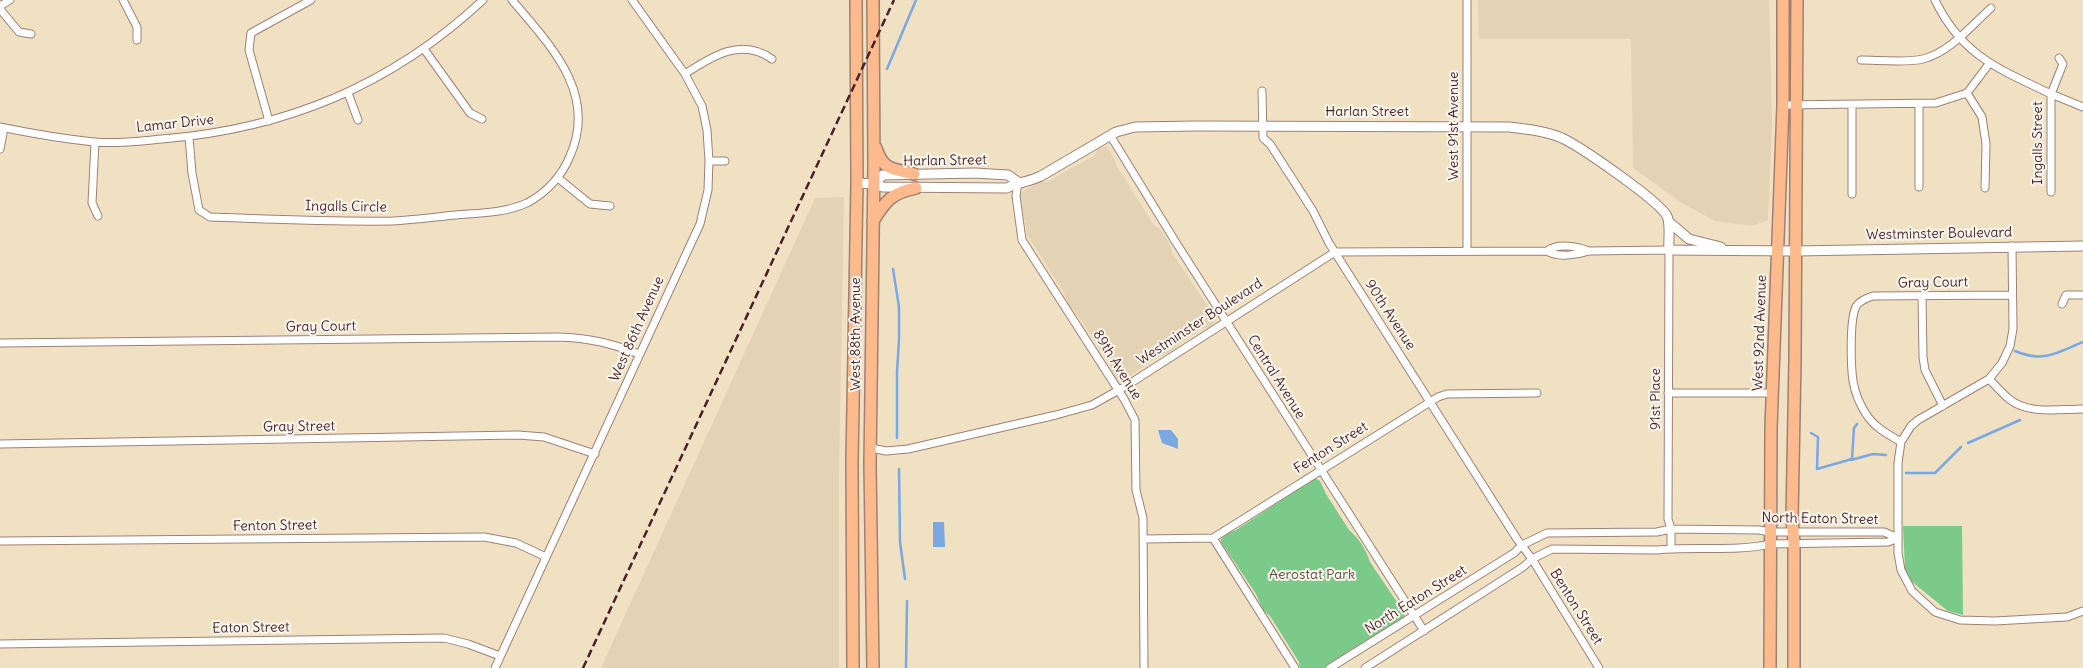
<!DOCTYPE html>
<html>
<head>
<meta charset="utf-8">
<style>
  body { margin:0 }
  canvas { display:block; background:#f1e1c3 }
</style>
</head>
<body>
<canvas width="2083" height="668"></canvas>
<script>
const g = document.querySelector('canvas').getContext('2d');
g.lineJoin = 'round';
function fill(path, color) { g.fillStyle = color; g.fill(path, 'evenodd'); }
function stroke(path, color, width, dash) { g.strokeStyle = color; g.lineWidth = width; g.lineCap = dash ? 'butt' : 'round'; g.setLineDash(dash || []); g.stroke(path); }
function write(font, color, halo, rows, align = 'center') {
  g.font = font + ' Delius,sans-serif'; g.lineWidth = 4; g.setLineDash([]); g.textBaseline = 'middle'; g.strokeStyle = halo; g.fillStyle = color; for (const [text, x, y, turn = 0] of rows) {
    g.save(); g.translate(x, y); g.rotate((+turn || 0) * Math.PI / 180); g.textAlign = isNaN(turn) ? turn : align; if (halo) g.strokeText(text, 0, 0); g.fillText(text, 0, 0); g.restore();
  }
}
fill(new Path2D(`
  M1478,0H1769L1772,125L1768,220L1752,226L1715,221L1682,203L1633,168L1631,39H1479Z
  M1103,147H1107L1115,159L1116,165L1154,225L1160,229L1170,244L1172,253L1216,318L1212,326L1202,329L1179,344L1173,351L1158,357L1121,382L1115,378L1109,363L1081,320L1068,304L1063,291L1027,235L1020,195L1024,190L1042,182H1047L1095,155L1097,150Z
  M844,197L839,474V668H601L815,198Z`), '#e4d2b4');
fill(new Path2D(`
  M1315,478L1320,481L1326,494L1349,530C1359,538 1366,550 1370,562L1405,614L1403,619L1325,668H1300L1299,662L1270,616L1263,610L1256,594L1221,542V539L1228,533L1236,530Z
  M1903,526H1962L1963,615L1948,611L1911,581L1905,570Z`), '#7cca8a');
fill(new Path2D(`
  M1158,430H1171L1178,439V449L1162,443Z
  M933,522H944L945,547H933Z`), '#79a8e3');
stroke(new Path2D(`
  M887,69L916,0
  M893,269L899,307V340L897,372V438
  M2015,351C2044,363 2056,353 2083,342
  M1811,433L1818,437L1817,469L1852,459L1854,428L1857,424
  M1968,443L2020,420
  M1851,460L1873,454L1886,455
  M899,469L900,542L905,579
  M1906,473H1935L1961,447
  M906,668L907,601`), '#79a8e3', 2.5);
const minor = new Path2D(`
  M123,0L137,27V40
  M1467,0V251
  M1935,0C1962,56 1999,69 2051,94V192
  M0,6L10,0
  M0,9L19,32L31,34
  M424,49L470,113L482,119
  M2059,58L2063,64L2051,94L2083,107
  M1861,60C1877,60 1908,63 1923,59C1950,52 1971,26 1991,8
  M685,74C712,56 742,37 772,59
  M1262,91L1263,138L1270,144L1313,211L1329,243L1517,539L1532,559L1599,668
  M348,93L358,120
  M1967,93L1982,117L1986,144L1985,188
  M1783,105L1936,103L1967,93L1989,64
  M269,121L249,50L251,33L311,0
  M0,127C29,133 64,139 94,142C116,144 140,141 162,139C286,129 392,85 483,0
  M1110,135L1175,241L1424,631
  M189,137L192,173L199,210L210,217C270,219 331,222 392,221C413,220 435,217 456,215C480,213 505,213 527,203C546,193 562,176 570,156C598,93 550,45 512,0
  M95,142L92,203L98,216
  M0,149L4,128
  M709,161H725
  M558,178L590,204L610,206
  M1018,182L1016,196L1022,240L1124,399L1135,420L1136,490L1143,518L1144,668
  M1919,187V105
  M1852,194V105
  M2012,246L2013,329L2010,346L2002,363L1989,379L1918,420L1911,426L1901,442L1898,463V553L1901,570L1912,591L1935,612L1960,620L1995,621L2067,617L2083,611
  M1547,251C1557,243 1577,246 1589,251
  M1922,295L1923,357L1925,370L1943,406
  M2062,304L2066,295H2083
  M0,343L558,337C589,338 611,343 639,354
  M1989,379C1996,386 2002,393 2009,399C2029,415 2059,409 2083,409
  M1668,393H1773
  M1901,442C1888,434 1877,429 1868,417C1861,407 1855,393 1853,381C1851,367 1849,316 1857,305C1861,300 1867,298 1873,296L2012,295
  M0,444L518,435L544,437L595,454
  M871,448L886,451L908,449L1056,415L1092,405L1126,386L1335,252L1547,251C1558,258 1577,255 1589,251L1669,250L1668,519L1671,529V547
  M1213,538L1295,668
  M1144,539L1213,538L1438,397L1447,394L1537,393
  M0,541L484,537L516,543L546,557
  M0,644L444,638L468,644L500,656
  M495,668L700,224L708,190L709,161L707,130L702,106L685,74L632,0
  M1330,668L1514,553L1522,545L1547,533L1657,532L1671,529L1759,530L1770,532H1884L1898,538
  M1365,668L1523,567L1532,559L1552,549L1656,550C1692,546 1737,552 1770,544L1888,542L1898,538`);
const tertiary = new Path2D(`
  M857,183L874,184L883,187L1007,188C1018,182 1029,182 1041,176L1116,132L1135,127L1196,126L1509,127C1527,129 1545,131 1562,138C1581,147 1658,200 1667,216C1671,225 1668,240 1669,250L1796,251L2083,246
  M874,184L883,175L975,173L1008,175L1018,182
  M1669,222L1689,239L1721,247`);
const primary = new Path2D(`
  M876,148C884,172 893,168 914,174
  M873,221C886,200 892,193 916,188
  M853,668L852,461L857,183L856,0
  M873,668L870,464L874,167L873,0
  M1770,668L1771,428L1783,105V0
  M1794,668V543L1792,519L1795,360L1797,0`);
stroke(minor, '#9e8077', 9);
stroke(tertiary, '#9e8077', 11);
stroke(primary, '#9e8077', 14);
stroke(minor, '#fff', 7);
stroke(tertiary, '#fff', 9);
stroke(primary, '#fcba8d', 11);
stroke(new Path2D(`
  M583,668L894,0`), '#4a1f2b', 2.5, [8, 4]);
write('14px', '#4a1f2b', '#fbf7ec', [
  ["Harlan Street",1367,112],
  ["Lamar Drive",175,124,-6],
  ["West 91st Avenue",1454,126,-90],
  ["Ingalls Street",2038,143,-90],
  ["Harlan Street",945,161,-1],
  ["Ingalls Circle",346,207,1],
  ["Westminster Boulevard",1939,234,-1],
  ["Gray Court",1933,283,-1],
  ["90th Avenue",1390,315,57],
  ["Westminster Boulevard",1200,322,-33],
  ["Gray Court",321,327,-1],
  ["West 86th Avenue",637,329,-66],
  ["West 92nd Avenue",1760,333,-88],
  ["West 88th Avenue",856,334,-90],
  ["89th Avenue",1117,365,58],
  ["Central Avenue",1276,377,58],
  ["91st Place",1656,399,-90],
  ["Gray Street",299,427,-1],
  ["Fenton Street",1331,448,-32],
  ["North Eaton Street",1820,519,1],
  ["Fenton Street",275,526,-1],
  ["North Eaton Street",1416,600,-32],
  ["Benton Street",1576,607,58],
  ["Eaton Street",251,628,-1]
]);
write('14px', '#595248', '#fbf7ec', [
  ["Aerostat Park",1312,575]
]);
</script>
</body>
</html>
